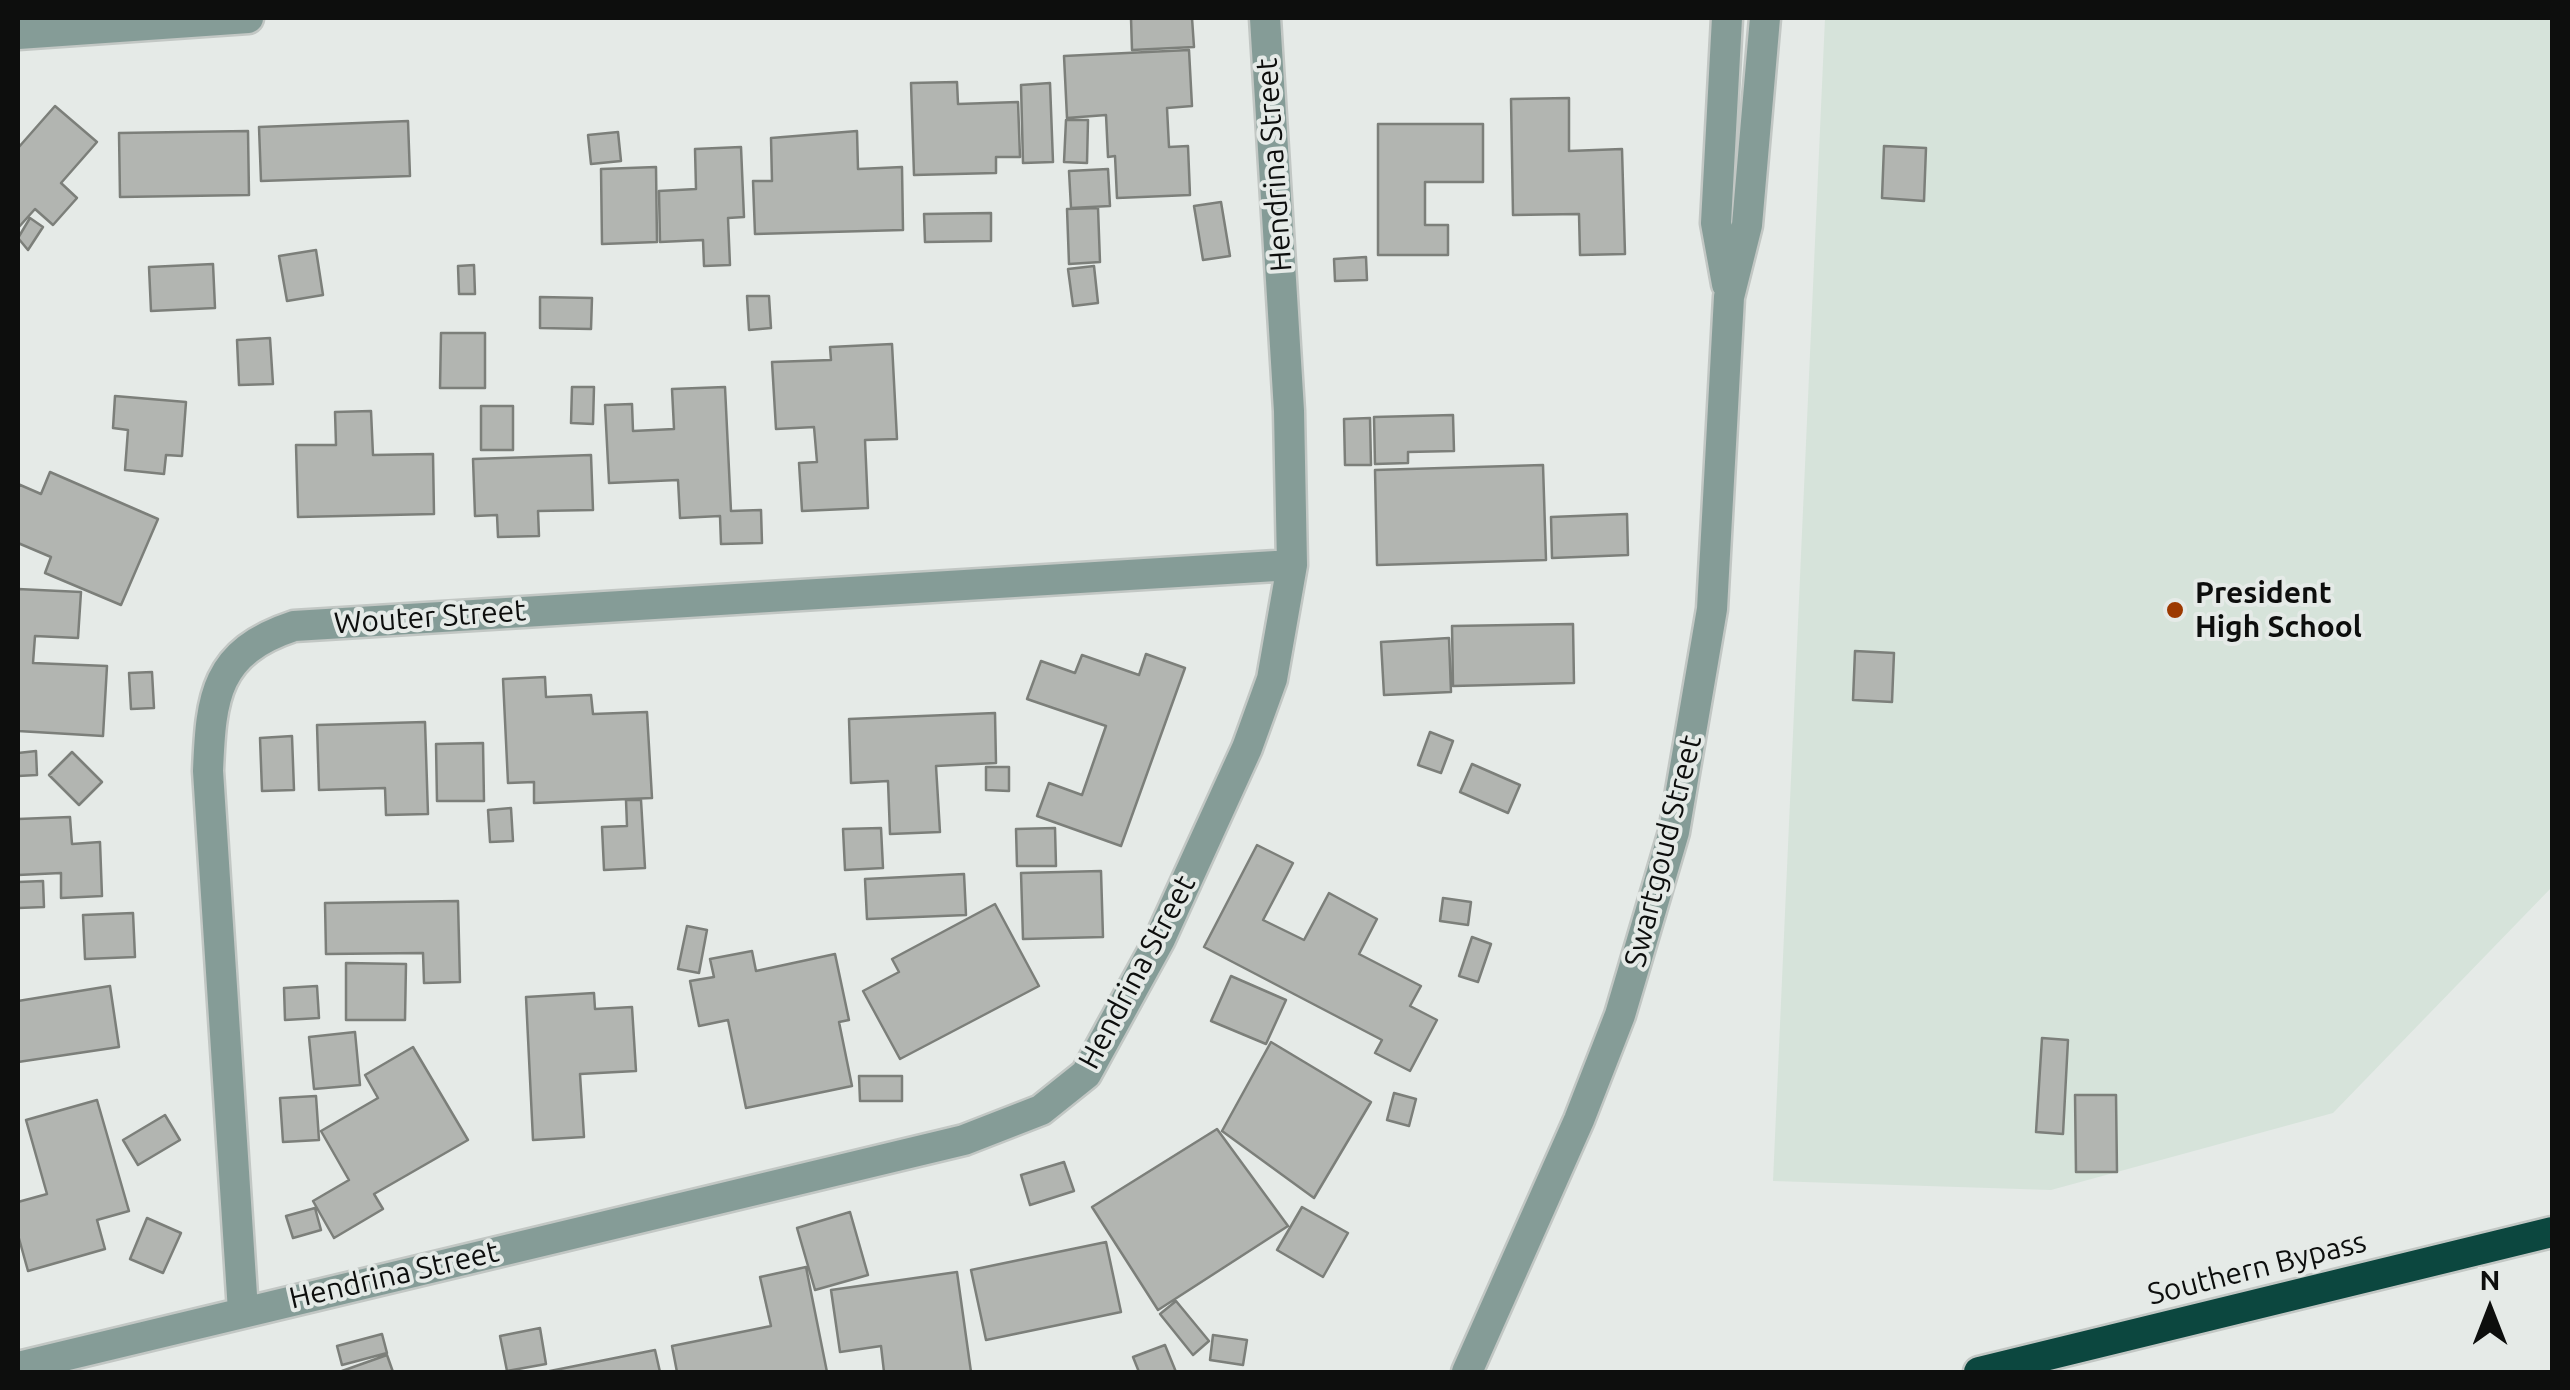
<!DOCTYPE html>
<html>
<head>
<meta charset="utf-8">
<style>
  body { margin:0 }
  #map { position:relative; width:2570px; height:1390px; overflow:hidden; background:#e5eae7; font-family:Ubuntu,sans-serif }
  canvas { display:block }
  .frame { position:absolute; inset:0; border:20px solid #0d0e0d; pointer-events:none }
  .north { position:absolute; left:2440px; top:1260px; width:100px; height:100px; -webkit-text-stroke:8px #e5eae7; paint-order:stroke; rotate:0deg; font-size:28px; font-weight:700; line-height:40px; text-align:center; color:#0d0e0d }
  .north::after { content:''; display:block; margin:auto; width:35px; height:45px; background:#0d0e0d; clip-path:polygon(50% 0,100% 100%,50% 72%,0 100%) }
</style>
</head>
<body>
<div id="map">
<canvas width="2570" height="1390"></canvas>
<div class="frame"></div>
<div class="north">N</div>
</div>
<script>
const g = document.querySelector('canvas').getContext('2d');
g.lineJoin = 'round';
function fill(path, color) { g.fillStyle = color; g.fill(path, 'evenodd'); }
function stroke(path, color, width, dash) { g.strokeStyle = color; g.lineWidth = width; g.lineCap = dash ? 'butt' : 'round'; g.setLineDash(dash || []); g.stroke(path); }
function write(font, color, halo, rows, align = 'center') {
  g.font = font + ' Ubuntu,sans-serif'; g.lineWidth = 8; g.setLineDash([]); g.textBaseline = 'middle'; g.strokeStyle = halo; g.fillStyle = color; for (const [text, x, y, turn = 0] of rows) {
    g.save(); g.translate(x, y); g.rotate((+turn || 0) * Math.PI / 180); g.textAlign = isNaN(turn) ? turn : align; if (halo) g.strokeText(text, 0, 0); g.fillText(text, 0, 0); g.restore();
  }
}
fill(new Path2D(`
  M1825,18H2552V887L2333,1113L2051,1190L1773,1181Z`), '#d6e3da');
const building = new Path2D(`
  M1131,18H1192L1194,47L1132,50Z
  M1189,50L1192,106L1167,108L1169,147L1188,146L1190,195L1117,198L1115,156L1108,157L1106,115L1067,118L1064,56Z
  M957,82L958,104L1018,102L1020,157H996V173L914,175L911,83Z
  M1050,83L1053,162L1023,163L1021,85Z
  M1569,98V151L1622,149L1625,254L1580,255L1579,214L1513,215L1511,99Z
  M55,106L97,142L61,183L77,198L53,225L35,209L18,228V148Z
  M1066,120H1088L1087,163L1064,162Z
  M408,121L410,176L261,181L259,127Z
  M1378,124H1483V182H1425V225H1448V255H1378Z
  M248,131L249,195L120,197L119,133Z
  M857,131L858,169L902,167L903,230L755,234L753,181H772L771,138Z
  M618,132L621,161L591,164L588,135Z
  M1884,146L1926,148L1924,201L1882,198Z
  M741,147L744,217L728,218L730,265L704,266L703,240L660,242L659,191L696,189L695,149Z
  M656,167L657,242L602,244L601,169Z
  M1108,169L1110,206L1071,208L1069,171Z
  M1221,202L1230,256L1203,260L1194,206Z
  M1098,208L1100,262L1069,264L1067,209Z
  M991,213V241L925,242L924,214Z
  M30,218L43,227L28,250L18,238Z
  M316,250L323,295L287,301L279,256Z
  M1366,257L1367,280L1335,281L1334,259Z
  M213,264L215,308L151,311L149,267Z
  M474,265L475,294H459L458,266Z
  M1094,266L1098,303L1073,306L1068,269Z
  M747,296H769L771,328L749,330Z
  M540,297L592,298L591,329L540,328Z
  M441,333H485V388H440Z
  M270,338L273,384L239,385L237,340Z
  M892,344L897,439L865,440L868,508L802,511L799,463L817,462L814,427L776,429L772,362L831,360L830,347Z
  M572,387H594L593,424L571,423Z
  M725,387L731,511L761,510L762,543L721,544L720,516L680,518L678,480L609,483L605,405L632,404L633,431L674,429L672,389Z
  M115,396L186,402L182,456L166,455L164,474L125,470L128,430L113,428Z
  M481,406H513V450H481Z
  M371,411L373,455L433,454L434,514L298,517L296,445H336L335,412Z
  M1453,415L1454,451L1408,452V463L1375,464L1374,417Z
  M1370,418L1371,465H1345L1344,419Z
  M591,455L593,510L538,511L539,536L498,537L497,515L475,516L473,459Z
  M1543,465L1546,560L1377,565L1375,470Z
  M50,472L158,519L121,605L45,573L51,557L18,543V484L41,494Z
  M1627,514L1628,555L1552,558L1551,517Z
  M18,589L81,592L78,638L35,636L33,663L107,666L103,736L18,731Z
  M1573,624L1574,683L1453,686L1452,626Z
  M1449,638L1451,692L1384,695L1381,642Z
  M1855,651L1894,653L1892,702L1853,700Z
  M1146,654L1185,668L1121,846L1037,816L1049,783L1082,795L1106,726L1027,699L1041,661L1075,673L1082,655L1139,675Z
  M152,672L154,708L131,709L129,673Z
  M545,677L546,697L591,695L593,714L647,712L652,798L534,803V782L508,783L503,679Z
  M995,713L996,763L936,766L940,832L890,834L888,781L851,783L849,719Z
  M425,722L428,814L386,815L385,788L319,790L317,725Z
  M1430,732L1453,741L1441,773L1418,765Z
  M292,736L294,790L262,791L260,738Z
  M483,743L484,801H437L436,744Z
  M36,751L37,775L18,776V753Z
  M72,752L102,782L79,805L49,775Z
  M1472,764L1520,785L1508,813L1460,792Z
  M986,767H1009V791L986,790Z
  M626,800H641L645,868L604,870L602,827L627,826Z
  M511,808L513,841L490,842L488,810Z
  M70,817L72,844L100,842L102,896L61,898V873L18,875V819Z
  M881,828L883,868L845,870L843,829Z
  M1055,828L1056,866H1017L1016,829Z
  M1257,845L1293,863L1263,920L1304,940L1329,893L1377,919L1359,954L1421,986L1410,1006L1437,1020L1410,1071L1375,1053L1382,1040L1204,947Z
  M1101,871L1103,937L1023,939L1021,873Z
  M964,874L966,915L867,919L865,879Z
  M43,881L44,907L18,908V882Z
  M1443,898L1471,902L1468,925L1440,921Z
  M458,901L460,982L424,983L423,953L326,954L325,903Z
  M995,904L1039,986L900,1059L863,991L899,972L892,959Z
  M133,913L135,957L85,959L83,915Z
  M687,926L707,930L699,973L678,969Z
  M1472,937L1491,944L1478,982L1459,976Z
  M752,951L756,971L835,954L849,1020L839,1022L852,1086L746,1108L728,1020L699,1026L690,981L714,977L710,959Z
  M346,963L406,964L405,1020H346Z
  M1231,976L1286,1000L1266,1044L1211,1021Z
  M110,986L119,1047L18,1062V1001Z
  M317,986L319,1018L285,1020L284,988Z
  M594,993L595,1009L632,1007L636,1071L580,1074L584,1137L533,1140L526,997Z
  M355,1032L360,1085L314,1089L309,1037Z
  M2042,1038L2068,1040L2063,1134L2036,1132Z
  M1271,1042L1371,1102L1314,1198L1222,1131Z
  M413,1047L468,1140L374,1194L383,1209L334,1238L313,1201L349,1180L321,1131L378,1098L365,1075Z
  M859,1076H902V1101H860Z
  M1394,1093L1416,1099L1409,1126L1387,1120Z
  M2075,1095H2116L2117,1172H2076Z
  M316,1096L319,1140L283,1142L280,1098Z
  M97,1100L129,1211L97,1220L105,1249L28,1271L18,1235V1202L47,1194L26,1120Z
  M165,1115L180,1140L138,1165L123,1140Z
  M1217,1129L1288,1226L1158,1310L1092,1207Z
  M1064,1162L1074,1191L1030,1205L1021,1175Z
  M1302,1207L1348,1233L1323,1277L1277,1250Z
  M315,1208L321,1230L293,1238L286,1216Z
  M850,1212L868,1275L815,1290L797,1228Z
  M147,1218L181,1233L163,1273L130,1259Z
  M1106,1242L1121,1312L986,1340L971,1270Z
  M806,1267L827,1372H677L672,1346L771,1326L760,1277Z
  M957,1272L971,1372H884L881,1346L840,1352L831,1290Z
  M1176,1301L1209,1341L1193,1355L1160,1314Z
  M540,1328L546,1364L507,1371L500,1336Z
  M382,1334L387,1353L342,1365L337,1346Z
  M1213,1335L1247,1340L1243,1365L1210,1360Z
  M1165,1345L1176,1372H1139L1133,1357Z
  M655,1350L660,1372H545Z
  M387,1355L393,1372H343L342,1371Z`);
fill(building, '#b2b5b1');
stroke(building, '#7c7f7a', 2.5);
const minor = new Path2D(`
  M1727,18L1716,223L1727,284
  M18,34L248,18
  M243,1311L208,771C211,696 215,652 294,626L1292,565
  M18,1367L964,1140L1041,1110L1086,1074L1160,939L1247,748L1272,679L1292,565L1289,411L1265,18
  M1467,1372L1579,1120L1620,1015L1674,832L1712,609L1729,297L1747,225L1765,18`);
const highway = new Path2D(`
  M1979,1372L2552,1232`);
stroke(minor, '#c2c7c4', 35);
stroke(highway, '#c2c7c4', 35);
stroke(minor, '#859c97', 30);
stroke(highway, '#0c473f', 30);
for (const [x, y, r, color] of [
  [2175,610,10,"#9c3900"]
]) { const dot = new Path2D(); dot.arc(x, y, r, 0, 2 * Math.PI); g.fillStyle = color; g.fill(dot); stroke(dot, '#e5eae7', 4); }
write('30px', '#0d0e0d', '#e5eae7', [
  ["Hendrina Street",1274,165,-94],
  ["Wouter Street",430,617,-4],
  ["Swartgoud Street",1663,851,-76],
  ["Hendrina Street",1137,972,-62],
  ["Southern Bypass",2257,1268,-14],
  ["Hendrina Street",394,1275,-13]
]);
write('bold 30px', '#0d0e0d', '#e5eae7', [
  ["President",2195,593],
  ["High School",2195,627]
], 'left');
</script>
</body>
</html>
